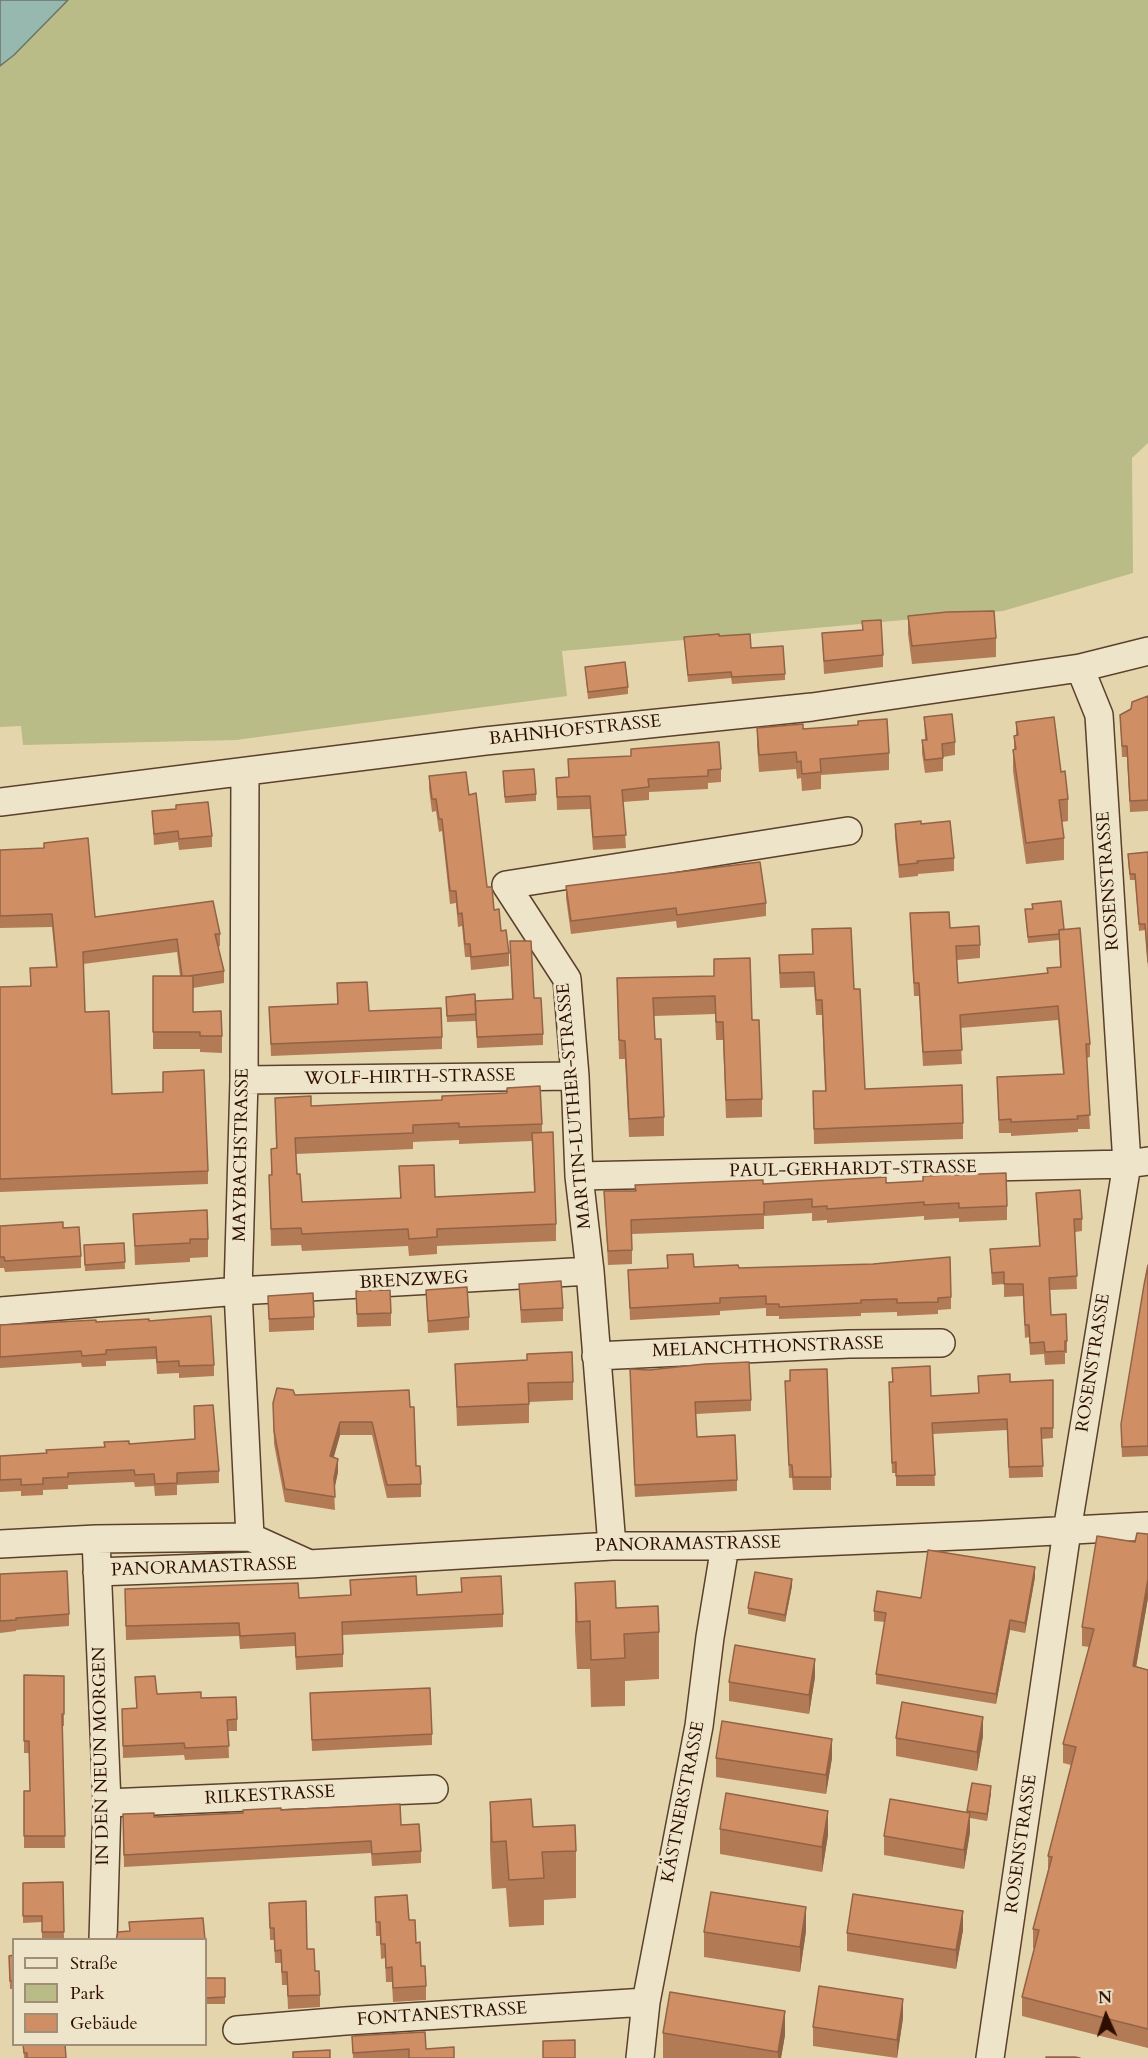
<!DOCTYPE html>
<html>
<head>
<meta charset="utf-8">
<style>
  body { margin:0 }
  #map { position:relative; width:1148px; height:2058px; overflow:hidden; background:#e5d5ad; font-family:Cardo,serif }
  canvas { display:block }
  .legend { position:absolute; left:12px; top:1938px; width:195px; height:108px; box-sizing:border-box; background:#eee4ca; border:2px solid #a18e79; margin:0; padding:8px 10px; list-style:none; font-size:18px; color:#2d0e00 }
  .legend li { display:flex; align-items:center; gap:12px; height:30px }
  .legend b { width:30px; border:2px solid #a18e79 }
  .north { position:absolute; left:1076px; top:1986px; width:60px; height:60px; -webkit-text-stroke:4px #eee4ca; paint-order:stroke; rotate:357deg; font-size:16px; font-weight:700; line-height:24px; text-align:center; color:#2d0e00 }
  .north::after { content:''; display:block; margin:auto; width:21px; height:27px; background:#2d0e00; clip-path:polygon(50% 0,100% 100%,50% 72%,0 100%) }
</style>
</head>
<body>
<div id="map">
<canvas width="1148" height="2058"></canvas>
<ul class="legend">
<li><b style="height:8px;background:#eee4ca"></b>Straße</li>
<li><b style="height:16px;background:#b9bc86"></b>Park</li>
<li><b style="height:16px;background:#d08e64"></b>Gebäude</li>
</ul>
<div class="north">N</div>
</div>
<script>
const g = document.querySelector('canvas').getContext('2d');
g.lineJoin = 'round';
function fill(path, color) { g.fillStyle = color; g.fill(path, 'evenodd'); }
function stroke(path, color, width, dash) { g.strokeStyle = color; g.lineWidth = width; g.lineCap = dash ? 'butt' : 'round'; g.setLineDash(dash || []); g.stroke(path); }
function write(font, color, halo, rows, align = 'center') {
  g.font = font + ' Cardo,serif'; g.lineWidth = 6; g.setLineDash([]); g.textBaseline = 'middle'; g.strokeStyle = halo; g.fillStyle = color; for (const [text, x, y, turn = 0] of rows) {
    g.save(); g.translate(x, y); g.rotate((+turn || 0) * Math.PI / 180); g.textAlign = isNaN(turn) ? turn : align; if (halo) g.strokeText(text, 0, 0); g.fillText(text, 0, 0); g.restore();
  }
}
fill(new Path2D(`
  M68,0H1148V443L1132,458L1133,573L1003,611L562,651L567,696L236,740L23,745L21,726L0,727V66L14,55Z`), '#b9bc86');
const water = new Path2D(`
  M0,0H68L14,55L0,66Z`);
fill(water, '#96b8ae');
stroke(water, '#6c7468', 1.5);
const minor = new Path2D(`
  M245,772L244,1080L238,1291L250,1537
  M0,802L485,741L812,707L1080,668L1148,651
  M244,1080L575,1076
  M579,1176L1127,1164L1148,1161
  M0,1311L238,1291L590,1271
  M596,1356L849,1344L941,1343
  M96,1539L107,1803L103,1940
  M0,1544L96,1539L250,1537L305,1562
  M612,1546L590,1271L579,1176L575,1076L567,979L506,885L848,831
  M97,1572L309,1564L612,1546H725L981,1535L1148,1526
  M107,1803L434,1789
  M237,2030L345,2021L646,2002
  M640,2058L646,2002L699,1726L710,1637L725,1546
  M990,2058L1067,1531L1127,1164L1099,715L1080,668`);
stroke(minor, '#5b402b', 30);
stroke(minor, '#eee4ca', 27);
fill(new Path2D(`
  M908,616L996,638V657L912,664L908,634Z
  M862,621L883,655V667L824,674L822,633L862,630Z
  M719,636L751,648L785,674V680L732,684L731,678L688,682L684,637Z
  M585,667L628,687V694L588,699Z
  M1148,696V811L1130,812L1127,757H1122L1120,715L1131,709Z
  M924,717L955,742V755L943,757V771L925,773L922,753V740H925Z
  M1016,722L1061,772L1068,799V821L1062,822L1064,838V860L1026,864L1013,771V750H1014V736H1016Z
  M757,728L803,729L889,753V770L821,775V789L802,791L801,778L797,779L796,769L759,772L757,745Z
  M568,759L721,769V782L708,783V789L649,792V800L623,802L626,848L593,850L590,809L557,810L556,778L569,777Z
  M429,776L469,795L487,887L509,953V966L471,970L470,957H465L462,926L458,927L456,903L450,904L442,831L439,832L436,811L432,812L429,789Z
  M503,777L536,794V801L505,803Z
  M176,809L212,836V847L179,850L178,842L154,845L152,811Z
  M895,824H921L954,858V871L918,874V876L899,878L895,837Z
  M44,843L95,917L220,934V946L218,947L224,971V983L193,988V1012L222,1036V1053L200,1052V1049H153V976H180L177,952L83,964L85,1012L112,1094L163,1092V1072L208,1171V1184L0,1192V987L30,986V968L56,967L52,927L0,928V850L44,848Z
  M1148,852V968L1145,930L1139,931L1135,880H1130L1128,861V854Z
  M566,886L766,903V916L677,928L676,921L571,934L566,898Z
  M1025,909L1064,929L1090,1044V1057L1086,1058L1090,1129H1078V1132L1011,1136V1133H999L997,1077L1063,1074L1058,1020L960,1028L962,1064L923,1066L919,996H914L910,913L950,928L980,945V958L957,960L958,983L1047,973V968L1060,967L1059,940L1028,943Z
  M812,929L854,989L865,1089L963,1123V1139L814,1144L813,1091H825L822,1015H816L814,987L780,988L779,971V955L813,954Z
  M510,941L534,998L543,1034V1045L477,1048L476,1021L447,1022L446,997L475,1007L512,999Z
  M714,959L752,1020L762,1099V1117L726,1118L723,1040H716L715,1014L654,1016L655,1039L664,1117V1136L629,1137L625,1059H619L617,978L714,976Z
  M337,983L369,1011L442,1037V1049L271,1056L269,1007L337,1004Z
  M275,1098L311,1106L542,1124V1133L556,1224V1241L437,1246V1254L409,1256L408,1246L302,1251L301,1245L271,1246L269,1175H271V1149L276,1148ZM459,1140V1144L532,1141L534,1192L435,1197L399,1166L400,1198L302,1202L297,1174L296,1154L413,1149V1142Z
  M886,1183L1007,1206V1220L959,1222V1218L924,1220V1216L827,1223V1220L812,1221V1213L764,1216V1229L632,1234V1264L608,1265L604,1191H635L763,1184Z
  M1036,1193L1082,1219V1231L1075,1232L1077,1289L1050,1290L1051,1315L1067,1341V1353H1065V1364L1045,1365L1044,1354L1030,1355L1029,1337L1025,1338L1023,1296L1004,1297V1284L992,1285L990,1249L1039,1246Z
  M133,1214L208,1239V1257L190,1258V1262L135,1265Z
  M0,1226L63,1228L81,1256V1268L5,1272L4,1268H0Z
  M124,1243L125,1269L85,1271L84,1245Z
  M667,1255L694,1267L739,1268L951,1297V1309L938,1310V1314L897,1316V1312L861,1313V1316L779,1319V1316H766V1308L720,1311V1315L630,1320L628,1270L667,1268Z
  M1148,1265V1456L1122,1457L1121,1434Z
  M519,1284L563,1308V1321L521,1323Z
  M426,1290L469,1317V1330L428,1333Z
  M356,1291L391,1313V1326L357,1327Z
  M268,1296L314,1317V1330L269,1332Z
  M149,1321L214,1365V1376L179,1378V1373L157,1374L156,1359L106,1361V1366L82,1367L81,1363L0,1368V1325L96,1322Z
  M455,1364L573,1382V1400L529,1402V1423L457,1426Z
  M892,1368L931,1396L979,1393L978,1376L1010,1382L1053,1380V1438L1042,1439L1043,1477L1009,1478L1007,1430L933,1434L935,1486H896V1473H892L889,1393L892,1382Z
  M630,1369L751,1400V1411L696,1414L697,1437L737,1480V1491L635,1497Z
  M785,1381L831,1477V1490H793L792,1478H789Z
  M295,1395L410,1407L416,1466L421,1484V1497L387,1498L372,1435H340L334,1457L338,1472L334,1489L335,1510L285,1502L274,1444L273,1403Z
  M194,1406L219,1471V1483L177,1485V1495L155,1496L154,1486L135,1487L134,1482L68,1485V1489L43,1490V1495L21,1496V1491L0,1492V1456L46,1453L129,1444L195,1439Z
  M1148,1534V1598L1136,1666L1148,1670V2048L1022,2016V1997L1035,1948H1033V1929L1048,1870V1856L1071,1765L1063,1763V1744L1089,1647L1082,1646V1627L1135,1542Z
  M0,1574L69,1614V1626L16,1630V1631L0,1633Z
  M1035,1577L1025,1633L1010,1630L996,1704L876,1684V1674L885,1622L874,1621V1611L921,1598Z
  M461,1578L503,1614V1627L343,1635V1667L296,1670L295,1646L240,1649L239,1636L126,1640L125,1589L299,1598L350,1595V1580L417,1595L461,1592Z
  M575,1583L616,1608L659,1632V1679L625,1681V1706L591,1707L590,1669H577L575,1630Z
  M792,1586L785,1622L748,1614V1608Z
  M24,1675L64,1676V1726H62L65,1848H24V1791H30L29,1753H24Z
  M135,1677L157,1694L201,1698L237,1719V1731H228L229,1758L185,1760L184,1755L123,1758L122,1709L136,1708Z
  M815,1677L809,1714L729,1701V1682Z
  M310,1693L432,1734V1745L312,1751Z
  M983,1736L977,1771L896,1756V1738Z
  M716,1758H832L826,1794L716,1777Z
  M972,1783L991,1793L987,1821L970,1818V1832L964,1869L884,1855V1836L967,1812Z
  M490,1802L533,1827L576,1851V1898L544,1900V1925L509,1927L506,1888L492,1889L490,1849Z
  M281,1810L401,1825L421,1851V1863L372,1866L371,1853L124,1867L123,1814L154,1817Z
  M720,1829L828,1835L822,1872L720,1854Z
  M63,1882L64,1939H42V1922L23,1923V1883Z
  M375,1897L409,1920L416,1943L426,1986V2000L393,2002L392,1982H386L385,1958L381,1959L380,1936H376Z
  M269,1903L307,1949L315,1971L320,1995V2007L288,2009L287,1985H282L281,1963H275L274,1940H270Z
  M963,1930L956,1969L847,1951V1933Z
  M806,1931L800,1972L704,1957V1932Z
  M14,1955V1989H10L9,1956Z
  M206,1978H225V2004H206Z
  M903,2018L897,2058L813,2046V2027Z
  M663,2033L785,2035L781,2058H663Z
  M352,2036L426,2049L454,2058H353Z
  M23,2044L66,2058H24Z`), '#b37a56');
fill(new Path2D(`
  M340,1422V1435L330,1469V1456Z
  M338,1459V1472L334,1491V1478Z
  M1035,1567V1577L1025,1633V1623Z
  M792,1579V1586L785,1622V1615Z
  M1148,1579V1598L1133,1685V1666Z
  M1010,1620V1630L996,1704V1694Z
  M815,1659V1677L809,1714V1695Z
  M983,1717V1736L977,1771V1752Z
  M832,1739V1758L826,1794V1775Z
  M991,1786V1793L987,1821V1814Z
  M828,1811V1835L822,1872V1847Z
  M970,1813V1832L964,1869V1850Z
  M806,1907V1931L800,1972V1947Z
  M963,1911V1930L956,1969V1950Z
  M903,1999V2018L897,2058V2040Z
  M785,2011V2035L781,2058H778V2052Z`), '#926346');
const building = new Path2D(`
  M994,611L996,638L912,646L908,616L947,612Z
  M881,620L883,655L824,661L822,633L863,630L862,621Z
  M719,634V636L750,634L751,648L783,646L785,674L732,677L731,672L688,675L684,637Z
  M625,662L628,687L588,692L585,667Z
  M1148,696V800L1130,801L1127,746H1122L1120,715L1131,709L1132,702Z
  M952,714L955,742L942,744L943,758L925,760L922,740H927L924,717Z
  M1054,717L1061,772L1065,771L1068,799L1059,800L1064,838L1026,843L1013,750L1016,749L1014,736L1018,735L1016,722Z
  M887,719L889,753L820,759L821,772L802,774L801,761L797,762L796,752L759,755L757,728L803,724V729L858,725V721Z
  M719,742L721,769L708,770V776L648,779L649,787L622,790L626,835L593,837L590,796L557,797L556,778L569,777L568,759L631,756V749Z
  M534,769L536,794L505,797L503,771Z
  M466,772L469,795L476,793L487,887H492L494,910L499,909L501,931L506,930L509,953L471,957L470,944H465L462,913L458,914L456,891H450L442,819H439L436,799H432L429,776Z
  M208,802L212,836L179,839L178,831L154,834L152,811L176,809V805Z
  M921,821V824L950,821L954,858L917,861L918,863L899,865L895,824Z
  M88,838L95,917L213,901L220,934H215L224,971L189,976H182L177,939L83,952L85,1012L109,1011L112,1094L163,1092V1072L204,1070L208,1171L0,1179V987L31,986L30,968L57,967L52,914L0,916V850L44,848V843Z
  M1148,852V962L1145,924H1139L1135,874H1130L1128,854Z
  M760,862L766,903L677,915L676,908L571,921L566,886Z
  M1061,901L1064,929L1059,930V934L1028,937L1025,909H1033L1032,904Z
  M949,912L950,928L979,926L980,945L956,946L958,983L1048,973L1047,968L1061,967L1059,930L1080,928L1090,1044H1086L1090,1115L1077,1116L1078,1119L1011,1122V1119L999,1120L997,1077L1064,1074L1058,1006L960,1015L962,1050L923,1052L919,983H914L910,913Z
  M851,928L854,989H860L865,1089L962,1085L963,1123L814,1129L813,1091H826L822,1000H816L814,972L780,973L779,955L813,954L812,929Z
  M510,941H531L534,998H541L543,1034L477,1037L475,1001L513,999Z
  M750,958L752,1020H759L762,1099L726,1100L723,1022H716L715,996L653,998L655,1039H661L664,1117L629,1119L625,1041L619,1040L617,978L714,976V959Z
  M153,976H193V1012L221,1011L222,1036H200V1032H153Z
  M367,982L369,1011L441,1008L442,1037L271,1044L269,1007L338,1004L337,983Z
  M475,994L476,1014L447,1016L446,997Z
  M540,1086L542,1124L459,1127V1123L413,1125V1133L295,1138L297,1174H300L302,1202L401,1198L399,1166L434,1165L435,1197L535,1192L532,1133L553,1132L556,1224L437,1229V1237L409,1239L408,1229L302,1234L301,1228L271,1229L269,1175H272L271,1149L277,1148L275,1098L311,1096V1106L442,1100V1096L507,1093V1088Z
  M1006,1173L1007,1206L959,1208V1203L924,1205V1202L827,1209V1206L812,1207V1199L764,1202V1214L631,1220L632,1250L608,1251L604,1191H636L635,1185L763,1180V1184L886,1177V1183L923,1181V1176Z
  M1080,1190L1082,1219H1074L1077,1276L1049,1278L1051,1315L1066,1314L1067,1341H1065V1351L1045,1352L1044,1342L1030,1343L1029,1325H1025L1023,1284H1004V1272L992,1273L990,1249L1040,1246L1036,1193Z
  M207,1210L208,1239H190V1243L135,1246L133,1214Z
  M63,1222V1228L79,1227L81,1256L5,1261L4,1257H0V1226Z
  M124,1243L125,1262L85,1265L84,1245Z
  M693,1254L694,1267L738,1265L739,1268L873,1264L950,1257L951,1297L938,1298V1302L897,1303V1299L861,1300V1303L779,1307V1304H766V1296L720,1298V1303L630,1308L628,1270L668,1268L667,1255Z
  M1148,1265V1446L1122,1447L1121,1424L1144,1285Z
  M561,1281L563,1308L521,1310L519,1284Z
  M467,1287L469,1317L428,1321L426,1290Z
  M390,1290L391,1313L357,1314L356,1291Z
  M313,1293L314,1317L269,1319L268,1296Z
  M211,1316L214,1365L179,1366V1361L157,1362L156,1347L106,1350V1354L82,1356L81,1351L0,1357V1325L96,1320V1322L149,1319V1321Z
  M572,1352L573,1382L528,1383L529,1404L457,1407L455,1364L527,1360V1354Z
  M749,1362L751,1400L695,1402L697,1437L735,1435L737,1480L635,1485L630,1369L649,1370L705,1364Z
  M930,1366L931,1396L979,1393L978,1376L1010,1374V1382L1053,1380V1428H1041L1043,1466L1009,1467L1007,1419L932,1423L935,1475L896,1476V1462L892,1463L889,1382H893L892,1368Z
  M827,1369L831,1477H793L792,1465H789L785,1381H790V1370Z
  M277,1388L293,1390L295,1395L409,1390L410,1407H414L416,1466H420L421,1484L387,1485L372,1422H340L330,1456L338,1459L334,1478L335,1497L285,1489L274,1431L273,1403Z
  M213,1405L219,1471L177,1473V1483L155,1484L154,1474L135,1475L134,1470L68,1473V1477L43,1478V1484L21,1485V1479L0,1480V1456L47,1453L46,1450L105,1447L104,1442L129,1441V1444L195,1439L194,1406Z
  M1137,1533L1148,1534V1579L1133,1666L1148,1670V2029L1022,1997L1039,1930L1033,1929L1052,1857L1048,1856L1076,1747L1063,1744L1094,1629L1082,1627L1097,1536L1135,1542Z
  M928,1550L1035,1567L1025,1623L1010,1620L996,1694L876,1674L886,1613L874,1611L877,1591L921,1598Z
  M67,1571L69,1614L16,1618V1620L0,1621V1574Z
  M755,1572L792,1579L785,1615L748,1608Z
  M416,1576L417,1595L462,1592L461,1578L501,1576L503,1614L342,1622L343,1654L296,1657L295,1633L240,1636L239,1623L126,1626L125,1589L298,1583L299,1598L351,1595L350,1580Z
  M615,1581L616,1608L658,1606L659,1632L624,1634L625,1658L591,1660L590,1621L577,1622L575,1583Z
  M735,1645L815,1659L809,1695L729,1682Z
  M24,1675L64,1676V1714H62L65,1836H24V1791H30L29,1741H24Z
  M155,1676L157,1694L201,1692V1698L236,1697L237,1719L227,1720L229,1746L185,1748L184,1743L123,1746L122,1709L137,1708L135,1677Z
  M430,1688L432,1734L312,1740L310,1693Z
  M902,1702L983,1717L977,1752L896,1738Z
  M722,1721L832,1739L826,1775L716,1758Z
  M972,1783L991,1786L987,1814L967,1811Z
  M726,1793L828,1811L822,1847L720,1829Z
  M531,1799L533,1827L575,1825L576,1851L542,1852L544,1878L509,1880L506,1841L492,1842L490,1802Z
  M890,1799L970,1813L964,1850L884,1836Z
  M400,1804L401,1825L419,1824L421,1851L372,1854L371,1841L124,1855L123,1814L154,1813V1817L243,1813V1810L281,1808V1810Z
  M63,1882L64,1932H42V1916H23V1883Z
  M711,1892L806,1907L800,1947L704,1932Z
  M853,1894L963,1911L956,1950L847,1933Z
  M407,1895L409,1920H415L416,1943L420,1942L421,1966H425L426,1986L393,1988L392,1967L386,1968L385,1944H381L380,1922H376L375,1897Z
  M306,1901L307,1949H314L315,1971H319L320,1995L288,1996L287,1972H282L281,1950L275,1951L274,1928H270L269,1903Z
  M203,1918L205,1940H116L118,1932L130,1931L129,1922Z
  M14,1955V1981H10L9,1956Z
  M206,1978H225V1997L206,1998Z
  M819,1986L903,1999L897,2040L813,2027Z
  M670,1992L785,2011L778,2052L663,2033Z
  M425,2032L426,2049L454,2047V2058H409V2049L353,2053L352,2036Z
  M575,2040V2058H543V2041Z
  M23,2044H65L66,2058H27V2053H24Z
  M330,2050V2058H293V2052Z
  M1046,2057H1075L1080,2058H1046Z`);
fill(building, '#d08e64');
stroke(building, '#926346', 1.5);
write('18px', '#2d0e00', '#eee4ca', [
  ["BAHNHOFSTRASSE",575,731,-6],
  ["ROSENSTRASSE",1109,881,-94],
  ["WOLF-HIRTH-STRASSE",410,1078,-1],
  ["MARTIN-LUTHER-STRASSE",575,1106,-95],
  ["MAYBACHSTRASSE",242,1155,-89],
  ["PAUL-GERHARDT-STRASSE",853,1170,-1],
  ["BRENZWEG",414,1281,-3],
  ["MELANCHTHONSTRASSE",768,1348,-2],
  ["ROSENSTRASSE",1094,1363,-81],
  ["PANORAMASTRASSE",688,1545,-1],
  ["PANORAMASTRASSE",204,1568,-2],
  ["IN DEN NEUN MORGEN",102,1756,-91],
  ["RILKESTRASSE",270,1796,-3],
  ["KÄSTNERSTRASSE",684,1802,-79],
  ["ROSENSTRASSE",1022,1844,-82],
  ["FONTANESTRASSE",442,2015,-4]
]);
</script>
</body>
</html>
